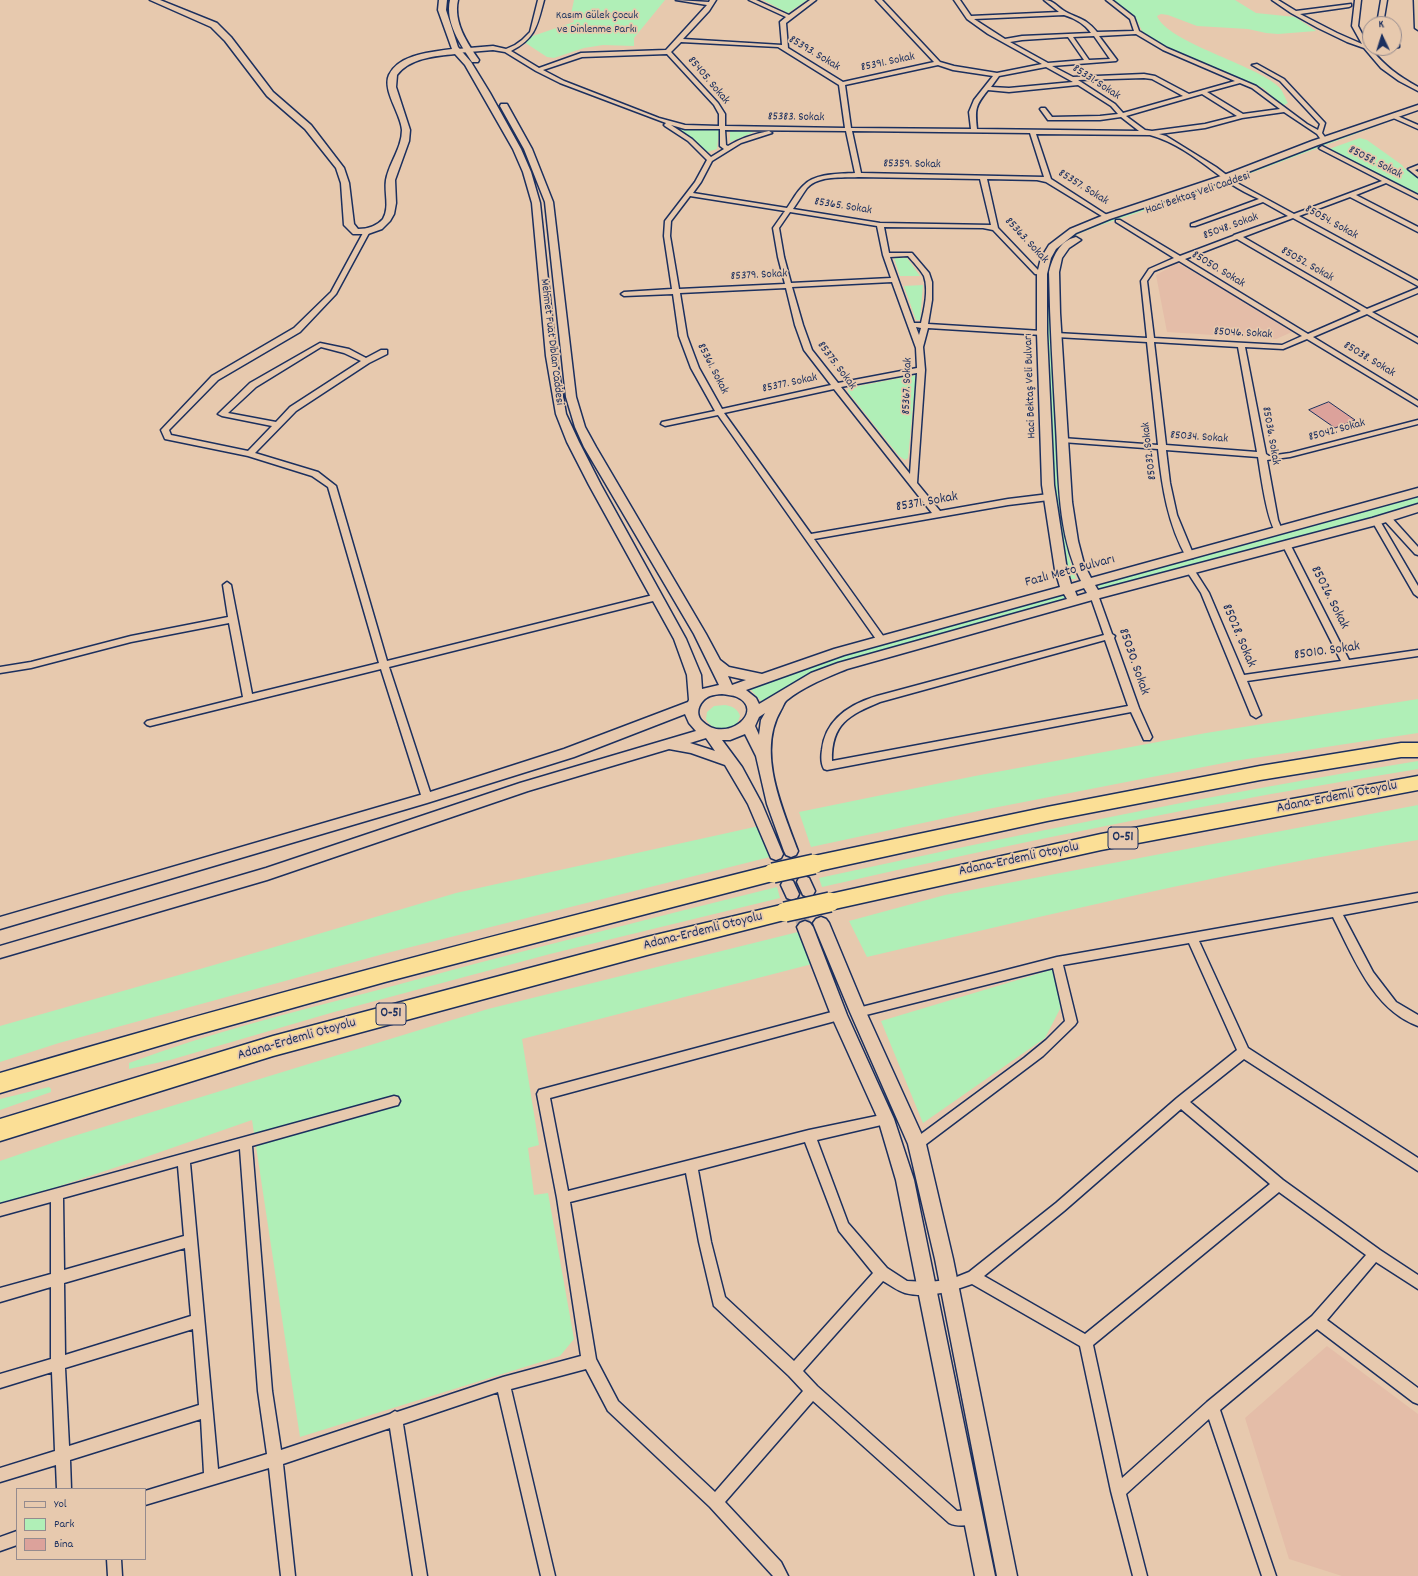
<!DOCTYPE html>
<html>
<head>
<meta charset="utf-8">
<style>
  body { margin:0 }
  #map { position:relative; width:1418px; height:1576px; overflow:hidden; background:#e7c9ae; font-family:Dekko,sans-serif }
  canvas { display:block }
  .legend { position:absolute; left:16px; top:1488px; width:130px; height:72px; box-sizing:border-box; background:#e7c9ae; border:1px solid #958b8e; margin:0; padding:5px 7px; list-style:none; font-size:12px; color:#1b2f5e }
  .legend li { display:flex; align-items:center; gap:8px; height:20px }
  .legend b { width:20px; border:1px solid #958b8e }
  .north { position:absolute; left:1362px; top:16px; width:40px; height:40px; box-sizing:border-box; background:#e7c9ae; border:1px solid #958b8e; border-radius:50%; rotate:356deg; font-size:11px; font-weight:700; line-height:16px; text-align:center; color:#1b2f5e }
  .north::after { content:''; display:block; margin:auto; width:14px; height:18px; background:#1b2f5e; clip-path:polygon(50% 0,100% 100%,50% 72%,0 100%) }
</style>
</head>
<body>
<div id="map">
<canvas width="1418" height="1576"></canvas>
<ul class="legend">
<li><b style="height:5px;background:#e7c9ae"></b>Yol</li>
<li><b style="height:11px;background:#b0efb7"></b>Park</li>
<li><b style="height:11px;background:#dca29b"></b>Bina</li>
</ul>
<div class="north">K</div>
</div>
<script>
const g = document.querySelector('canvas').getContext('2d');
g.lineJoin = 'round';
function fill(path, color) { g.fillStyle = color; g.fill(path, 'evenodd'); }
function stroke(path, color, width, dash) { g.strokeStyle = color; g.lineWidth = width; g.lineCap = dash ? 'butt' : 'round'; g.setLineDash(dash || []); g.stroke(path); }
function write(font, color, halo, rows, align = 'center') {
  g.font = font + ' Dekko,sans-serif'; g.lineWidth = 3.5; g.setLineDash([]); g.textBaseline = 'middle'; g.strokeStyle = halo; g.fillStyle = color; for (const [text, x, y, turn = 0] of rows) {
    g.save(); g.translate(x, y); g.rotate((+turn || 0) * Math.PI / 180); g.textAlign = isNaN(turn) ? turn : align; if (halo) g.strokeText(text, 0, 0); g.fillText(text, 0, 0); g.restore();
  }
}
fill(new Path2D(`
  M1178,263L1246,303L1292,332L1276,339L1167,332L1156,275Z
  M1327,1346L1418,1414V1576H1342L1289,1559L1245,1418Z`), '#e4bda8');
fill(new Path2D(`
  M574,0H665L634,38V46L603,45L584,48L554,58L547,57L521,40L574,22L571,14Z
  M763,0H807L788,13Z
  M1112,0H1235L1256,13L1295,17L1316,31L1278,34L1266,33L1248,29L1197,26L1168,15L1161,14L1157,16C1168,43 1255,64 1279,87C1283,91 1285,98 1288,103L1284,105L1281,104L1263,88L1189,56L1168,50L1144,35L1135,16Z
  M1392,118L1395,119L1243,176L1239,175Z
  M677,129L719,130L717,149L707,152L694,139Z
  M730,130L754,132L730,142Z
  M1360,138L1367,140L1402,165L1404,168L1418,177V195L1329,149Z
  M1221,183L1223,184L1098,226L1078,234L1068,241L1059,249L1052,260L1050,271V302L1059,493L1069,558L1076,579H1071L1065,559L1055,492L1046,302C1046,292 1045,281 1046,271C1050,244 1074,234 1096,224Z
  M894,258H907L920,276H900Z
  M923,285L920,320H916L904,286Z
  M916,375L908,458L905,460L899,456L848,392V388Z
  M1418,497V503L1365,519L1100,589L1097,584C1204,557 1311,524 1418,497Z
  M1063,594L1067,598L834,664L802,677L762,702L750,689L859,651Z
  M1418,699V733L1234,761L988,809L811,847L799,812L975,776L1206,733Z
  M725,705C732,706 738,709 740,716L737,724C727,732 712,731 706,719L707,712L714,706Z
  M1418,761V769C1218,801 1020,842 822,887L819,878C1018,835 1217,793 1418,761Z
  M1418,805V840C1232,870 1049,915 867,957L849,921L945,895Z
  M759,826L770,857L387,953L59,1043L0,1062V1026L214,965L456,893Z
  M777,887L780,898L550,954L334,1012L170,1060L129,1069V1063C209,1033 294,1012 378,990C510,954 643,920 777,887Z
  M802,931L816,963L522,1039L539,1145L528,1148L534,1195L548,1193L574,1339L560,1356L300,1437L252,1120L123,1165L0,1206V1161L64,1139L488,1009Z
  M1054,969L1061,1007L1045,1038L923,1123L881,1021Z
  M49,1087L51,1089V1092L0,1110V1099Z`), '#b0efb7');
const building = new Path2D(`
  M1329,402L1355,420L1335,428L1309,410Z`);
fill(building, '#dca29b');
stroke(building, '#1b2f5e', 1);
stroke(new Path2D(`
  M792,894L805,927`), '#beaa9e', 14, [14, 7]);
const street = new Path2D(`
  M538,0H544C537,26 536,38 511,51L539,68L581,53L666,50L707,5L676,0L709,2L710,0H716L709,11L683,39L782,45L780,22L786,17L749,0H756L789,15L810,0H816L786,23L788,48L843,82L934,62L876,0H882L940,62L954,66L997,73L1042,64L988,34L967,19L954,0H960L971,16L1059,12L1044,0C1054,0 1058,8 1066,12C1079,19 1087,19 1097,32L1134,31L1130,19L1106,0H1112L1134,17L1139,31L1167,48L1256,86L1307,124L1318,130L1320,124L1280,81L1252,65L1257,64L1284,79L1325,123L1322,133L1327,140L1326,141H1322L1317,134L1284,112L1242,118L1205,128L1159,134L1166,136L1216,167L1237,183L1294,214L1382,181L1320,149L1319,148L1322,146L1418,195V199L1386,183L1356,195L1418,227V232L1350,197L1299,216L1418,281V286L1293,218L1243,237L1367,309L1418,288V293L1372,312L1418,338V343L1367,314L1313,337L1418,401V406L1307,339L1283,349L1245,347L1266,454L1269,456L1290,453L1418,420V424L1290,457L1267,460L1278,520L1282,530L1278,533C1268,530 1260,469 1258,457L1166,450L1170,483L1177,515L1194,556L1193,558H1187C1168,525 1162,487 1158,449L1062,442L1058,440L1062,438L1158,445L1147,342L1056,337L1052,335L1056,333L1147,338L1141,281L1149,269L1174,258L1116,222V220H1120L1180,256L1233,236L1234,235L1288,216L1263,202L1195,226H1191V224L1259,199C1250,195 1240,190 1231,184C1206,166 1180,143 1150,135L1036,134L1051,179L1110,217L1105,218L1046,182L1037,180L987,179L998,228L1039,271L1044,273V275L1035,274L993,230L983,228L884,227L889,253H912L929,273L932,282V300L928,324L1042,331L1046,333L1042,335L928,328L923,347L925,370L917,483L940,511L1008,499L1049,494L1053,497L1049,500L1008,505L814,539L886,640L881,643L878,642L718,415L665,426L661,424L662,422L715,411L691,368L679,336L673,294L624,296L621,294L624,292L672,289L664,236L665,221L695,182L707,160L688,141L665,126L664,125L666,123L560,83L536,71L505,52L493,50L457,53L454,51L457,49L493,46L506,49L515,45L522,40L530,32ZM1064,15C1074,18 1085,24 1091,33L1022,36L1005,39L974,19ZM1136,34L1163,50L1235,81L1189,94L1155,76L1144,74L1073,77L1052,66L1116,61L1117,60L1099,36ZM1094,36L1110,59L1089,60L1073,37ZM1068,37L1084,60L1048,63L1010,42L1022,40ZM681,42L778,47L839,85L845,128L725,126V114L718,103L671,52ZM667,54L714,105L719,114V126L685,125L659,118L564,81L543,70L582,57ZM938,65L953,70L993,76L974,100L969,112L971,129L851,128L845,85ZM1046,67L1073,82L1009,88L991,87L999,76ZM1144,78L1152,79L1183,96L1123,113L1115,104L1078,80ZM1240,83L1252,88L1280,109L1243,114L1207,92ZM1078,85L1111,106L1118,114L1100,116L1052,117L1045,108H1041L1040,109L1048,120H1100L1121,117L1139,131L977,129C975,109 975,106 988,90L1009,92ZM1202,94L1237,116L1205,124L1152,131L1145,130L1126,116ZM671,125L685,129H720V146L724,149L711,157L692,139ZM725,130L846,131L855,173C839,174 816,173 804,185C797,191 792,201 787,208L693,193L701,182L712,161L741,143L772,133L769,131C754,134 741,138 728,146L726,145ZM852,131L1030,133L1044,177L861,173ZM858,177L980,179L991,225L880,223L793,209C798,202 802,195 807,188C819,175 842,178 858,177ZM690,196L785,211L773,228L778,257L785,284L679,289L670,236L671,221ZM790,212L877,226L883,255L891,278L791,283L784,257L779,228ZM1237,239L1361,311L1308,334L1185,259ZM908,256C913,262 920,269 924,276C929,290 924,310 921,323H914L890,257ZM1179,261L1302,336L1282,345L1154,338L1147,281L1154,271ZM892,282L916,348L917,368L838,383L812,350L803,325L792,287ZM786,288L795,325L804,350L831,385L722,409L699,368L687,336L680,293ZM916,327L921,328L919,335ZM1154,342L1238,347L1257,452L1166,445ZM917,373L910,474L841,387ZM834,389L932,513L811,534L724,413Z
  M1272,0H1278L1296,11L1351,4V6L1349,7L1300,14L1337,33L1362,44L1352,26L1355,0H1361L1358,26L1368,45L1370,46V48C1386,67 1397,75 1418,87V91L1399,81L1381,68L1364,48L1347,42L1318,28L1291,13Z
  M1381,0H1387L1383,24H1377Z
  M1414,0H1418V30L1415,28Z
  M1394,42L1399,45V47L1394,48Z
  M1393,114L1418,125V129L1391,117V115Z
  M1418,165V169L1415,170L1418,172V177L1408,169Z
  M366,231L369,233L336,294L300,332L218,380L169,430L171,435L248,451L272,426L222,416L218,414L250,383L320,343L349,349L366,358L381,350H387V354L369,363L296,411L255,453L318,472L336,486L387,661L657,594L661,597L657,600L389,667L432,798L431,801H423L422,798L381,669L150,726L147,725L145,723L147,721L243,697L229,623L131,642L31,668L0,673V667L31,662L131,636L228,617L223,585L227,582L231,585L252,694L379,663L328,487L312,476L248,456L165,439L161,430L212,376L294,328L331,292L363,233ZM321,347L344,353L361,361L290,407L276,422L228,413L256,387Z
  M1387,515L1390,516L1418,547V555L1415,554L1384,520L1383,518Z
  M1376,518L1380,521L1418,586V597L1414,594L1372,521Z
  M1286,541L1290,544L1349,660L1418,650V656L1247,681L1261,715L1256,718L1251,715L1201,593L1186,570L1190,567L1193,568L1209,593L1244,675L1341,661L1282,544Z
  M1094,592L1098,595L1112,634L1115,636L1114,638L1139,708L1152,737L1150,740H1144L1131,712L827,770L824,769C821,764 821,756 822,750C825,720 850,704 877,696L1104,635L1090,595ZM1105,640L1128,706L832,761C831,724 849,715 880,702Z
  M1418,893V901L1343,915L1373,972L1396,1002L1418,1015V1026C1373,1010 1353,956 1333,917L1199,941L1248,1048L1418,1158V1171L1244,1059L1190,1102L1283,1180L1380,1250L1418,1275V1289L1376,1262L1327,1320L1418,1388V1404L1413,1402L1317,1329L1220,1410L1276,1576H1262L1209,1419L1126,1494L1147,1576H1133L1111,1491L1080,1346L972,1284C952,1291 927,1299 905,1293C898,1291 890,1285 883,1281L803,1371L817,1386L957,1511L973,1510L978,1512L980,1517L978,1522C970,1526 957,1527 949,1523L813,1401L725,1502L781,1562L788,1576H773L710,1507L608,1411L586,1369L511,1389L555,1576H541L498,1392L403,1424L427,1576H413L390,1428L283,1464L295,1576H281L269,1468L145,1505V1491L204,1473L201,1419L70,1460L71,1489H57L56,1465L0,1482V1468L55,1451L52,1372L0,1388V1374L51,1359V1287L0,1302V1288L51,1274V1202L0,1216V1204L394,1096L398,1097L400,1101L398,1105L394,1106L252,1146L272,1391L281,1450L390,1414L395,1411L397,1412L503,1377L581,1356L557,1198L537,1094L539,1090L839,1010L843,1012L845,1015L843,1018L839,1020L550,1098L568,1191L809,1130L886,1114L890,1115L892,1119L890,1123L817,1140L848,1223L887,1268L907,1281L928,1282L949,1280L969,1272L1056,1203L1177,1098L1237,1050L1189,943L1063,965L1077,1022L1075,1025L1043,1056L921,1148L917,1150L913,1148L911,1144L913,1140L1024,1058L1046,1040L1065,1021L1053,968L858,1017L854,1015L852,1012L854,1009L1057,957ZM1181,1109L1270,1184L1085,1334L984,1276L1064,1211ZM805,1142L839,1231L873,1273L794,1361L725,1297L711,1242L698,1170ZM240,1149L258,1391L267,1454L218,1469L190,1163ZM178,1166L184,1236L64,1270L63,1198ZM686,1173L699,1242L714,1306L789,1376L803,1391L715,1492L618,1401L596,1359L570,1202ZM1279,1192L1366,1255L1312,1316L1207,1402L1122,1478L1093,1345ZM185,1248L191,1316L65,1355L64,1283ZM193,1329L199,1405L69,1446L65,1368Z
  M17,1531V1545L0,1551V1537Z
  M107,1559H121L122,1576H108Z`);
const secondary = new Path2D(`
  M150,0H160L217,23L231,37L273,92L311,125L344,168L349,183L354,224L358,229C367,229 377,226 383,219C390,207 384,193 386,180C389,163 402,148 402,130C401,114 382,90 389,75C399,54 432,52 452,49L438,10L439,0H447L446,10L458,47L471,62L490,93L521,149L531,172L540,203L556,356L566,414L579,442L601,485L686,639L701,675L702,689L719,685L694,634L584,447L575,427L566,397L545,202L524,149L500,106L501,104H507L532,149L553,202L576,397L585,427L596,447L706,634L720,660L729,667L762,674L834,649L1060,587L1055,570L1042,485L1037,333V274L1041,258L1049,245L1070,229L1104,215L1224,175L1312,141L1418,105V110L1318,145L1230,179L1110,219L1076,233L1056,249L1051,258L1047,274V333L1054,485L1067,570L1071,584L1081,581C1057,534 1059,478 1056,427C1053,375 1050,324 1049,272C1053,257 1059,241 1076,237L1081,240L1069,248L1062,258L1059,272L1060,313L1072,502L1078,541L1084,564L1091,578L1418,488V496L1095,585L1098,590L1372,518L1418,504V512L1380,524L1096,599L847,669C828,677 804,686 787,700C784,702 783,707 781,710C756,752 783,810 798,851L796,855L791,857L786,855L784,851L767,804L756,756L745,734L730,740H722L742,767L762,804L783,854L781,858L776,860L771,858L748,804L725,765L691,753L669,749L528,791L267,880L0,958V946L266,868L520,783L696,731L689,723L685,714L574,757L427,803L0,929V917L427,793L564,749L688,702L689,700L687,675L674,639L589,485L567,442L556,414L546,356L532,203L523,172L513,149L465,65L455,54C435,56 410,58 397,75L396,87L410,130L409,141L395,180L396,203L394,214L390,221L382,229L368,234H353L344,225L341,183L336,168L305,129L267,96L225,41L211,27ZM1084,588L1087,593L1077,596L1075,591ZM1064,594L1067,599L838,663L811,673L759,704L756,698L746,690L844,655ZM728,676L746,680L732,685ZM722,694C727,695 733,695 737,697C767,711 725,745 702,721C694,713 700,700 710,696C713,695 718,694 722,694ZM765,713L761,720L759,735L755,726L759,717ZM706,738L715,751L690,743Z
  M450,0H458C453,22 467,43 479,60L478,62H472C460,44 445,22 450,0Z
  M804,876L809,878L815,891L813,895L808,897L803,895L797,882L799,878Z
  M788,879L793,881L799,894L797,898L792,900L787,898L781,885L783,881Z
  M821,917L826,919L829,923L866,1012L926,1144L953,1259L1017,1576H997L935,1259L908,1144L850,1012L813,923L816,919Z
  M805,921L810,923L813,927L847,1015L894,1119L914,1180L995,1576H975L896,1180L878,1119L831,1015L797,927L800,923Z`);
const highway = new Path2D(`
  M1401,743H1418V757H1401L1260,780L1047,821L814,872L807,870L804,864L807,858L814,856L1047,807L1260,766Z
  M1418,776V790L1101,850L830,910L823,908L820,902L823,896L830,894L1101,834Z
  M773,865L780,867L783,873L780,879L385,982L192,1036L0,1093V1073C256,997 514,930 773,865Z
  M785,904L792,906L795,912L792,918L647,955L273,1056L0,1141V1119L273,1036L647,937Z`);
stroke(street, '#1b2f5e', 3);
stroke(secondary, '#1b2f5e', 3);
stroke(highway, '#1b2f5e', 3);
fill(street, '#e7c9ae');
fill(secondary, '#e7c9ae');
fill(highway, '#fbdf96');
const highwayBridge = new Path2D(`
  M773,873L814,864
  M785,912L830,902`);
stroke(highwayBridge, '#1b2f5e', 22, []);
stroke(highwayBridge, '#fbdf96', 19);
write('12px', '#223962', '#e7c9ae', [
  ["Kasım Gülek Çocuk",597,16],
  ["ve Dinlenme Parkı",597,30]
]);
write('12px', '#1b2f5e', '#e7c9ae', [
  ["85393. Sokak",814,54,31],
  ["85391. Sokak",888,63,-12],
  ["85405. Sokak",708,81,50],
  ["85331. Sokak",1096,83,33],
  ["85383. Sokak",796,118,1],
  ["85058. Sokak",1375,163,27],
  ["85359. Sokak",912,165,1],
  ["85357. Sokak",1083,188,32],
  ["Haci Bektaş Veli Caddesi",1198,194,-19],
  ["85365. Sokak",843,207,9],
  ["85054. Sokak",1331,223,29],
  ["85048. Sokak",1231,227,-20],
  ["85363. Sokak",1026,241,47],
  ["85052. Sokak",1307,265,30],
  ["85050. Sokak",1218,270,31],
  ["85379. Sokak",759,276,-3],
  ["85046. Sokak",1243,334,3],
  ["Mehmet Fuat Diblan Caddesi",551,342,83],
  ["85038. Sokak",1369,360,31],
  ["85375. Sokak",836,366,53],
  ["85361. Sokak",712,369,63],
  ["85377. Sokak",790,384,-12],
  ["85367. Sokak",908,386,-88],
  ["Haci Bektaş Veli Bulvarı",1031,386,-92],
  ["85042. Sokak",1337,431,-15],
  ["85036. Sokak",1270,436,80],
  ["85034. Sokak",1199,438,4],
  ["85032. Sokak",1150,451,-97]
]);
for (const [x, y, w] of [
  [1123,838,30],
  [391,1014,30]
]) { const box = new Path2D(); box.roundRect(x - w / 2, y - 11, w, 22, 3); g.fillStyle = '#e7c9ae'; g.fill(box); stroke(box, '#1b2f5e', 1); }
write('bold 13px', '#1b2f5e', null, [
  ["O-51",1123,838],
  ["O-51",391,1014]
]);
write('14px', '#1b2f5e', '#e7c9ae', [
  ["85371. Sokak",927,503,-10],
  ["Fazlı Meto Bulvarı",1070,572,-15],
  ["85026. Sokak",1329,598,63],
  ["85028. Sokak",1238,636,67],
  ["85010. Sokak",1327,652,-8],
  ["85030. Sokak",1133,662,71],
  ["Adana-Erdemli Otoyolu",1337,798,-11],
  ["Adana-Erdemli Otoyolu",1019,860,-12],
  ["Adana-Erdemli Otoyolu",703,932,-14],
  ["Adana-Erdemli Otoyolu",297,1040,-16]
]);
</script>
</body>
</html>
